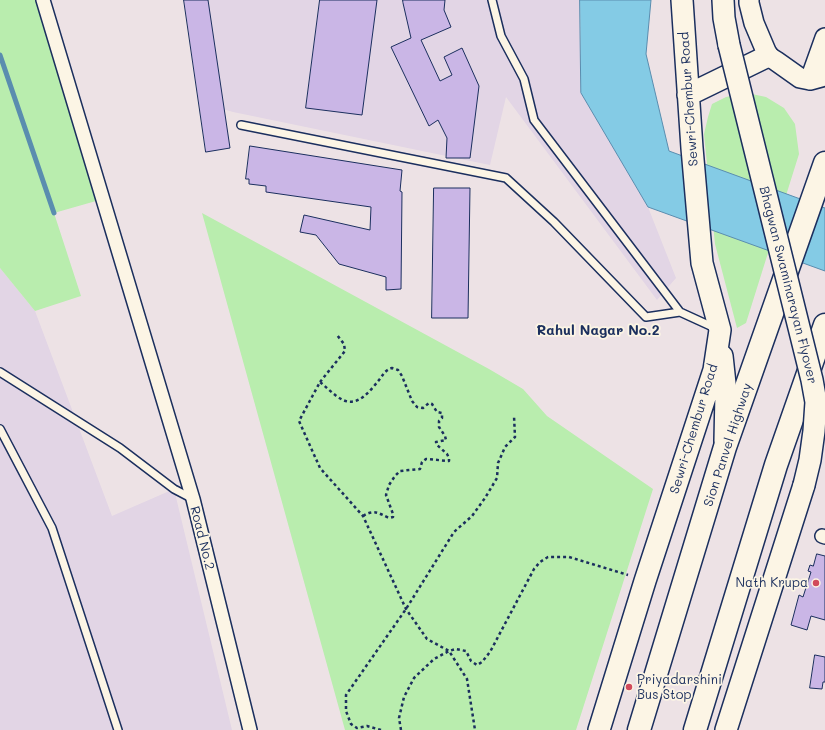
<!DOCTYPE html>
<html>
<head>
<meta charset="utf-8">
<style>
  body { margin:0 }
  canvas { display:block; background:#ede2e5 }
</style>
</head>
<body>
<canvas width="825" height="730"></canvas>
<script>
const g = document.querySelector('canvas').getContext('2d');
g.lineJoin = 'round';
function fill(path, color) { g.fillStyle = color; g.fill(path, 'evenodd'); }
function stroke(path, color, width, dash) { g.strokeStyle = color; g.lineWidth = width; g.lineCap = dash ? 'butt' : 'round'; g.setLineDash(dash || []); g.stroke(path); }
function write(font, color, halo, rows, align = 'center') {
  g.font = font + ' Mali,sans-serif'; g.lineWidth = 3.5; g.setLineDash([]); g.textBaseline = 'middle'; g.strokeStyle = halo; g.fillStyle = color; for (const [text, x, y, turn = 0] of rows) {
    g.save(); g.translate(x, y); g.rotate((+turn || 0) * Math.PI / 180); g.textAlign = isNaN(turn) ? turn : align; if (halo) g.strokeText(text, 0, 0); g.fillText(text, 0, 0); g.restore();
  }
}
fill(new Path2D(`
  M190,0H580L581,93L648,207L676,278L657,300L506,97L490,165L233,112L216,107Z
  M0,268L35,311L112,516L174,489L232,730H0Z`), '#e2d5e5');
fill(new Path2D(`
  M0,0H44L103,199L54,213L81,296L35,311L0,268Z
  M747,93L766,97L784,108L795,124L799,154L746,323L737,328L715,244L704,134L708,117L712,104L726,97Z
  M202,213L489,369L523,389L547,416L653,489L576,730H345Z`), '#b9edae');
const water = new Path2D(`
  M580,0H651L646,54L669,151L825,208V271L648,207L581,93Z`);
fill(water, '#84cbe5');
stroke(water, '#5a8daf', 1);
stroke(new Path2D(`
  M0,55L54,213`), '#5a8daf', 5);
const building = new Path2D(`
  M184,0H208L230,148L206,152Z
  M320,0H377L362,115L306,108Z
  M403,0H445L444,10L451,27L421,40L440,81L452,75L444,57L462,48L479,86L470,158H446L447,138L438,120L429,126L391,47L411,38L403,3Z
  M250,146L402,170L400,191L402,192L401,289L386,290V277L339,264L316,235L300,232L304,215L370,230L371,207L266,192V186L249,184V179H246Z
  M434,188H470L468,318H432Z
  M817,554L825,556V620L811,616L807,630L791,625L799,595L803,597L811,572L808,571L810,565L813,566Z
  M815,655L825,657V682H823L822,689L810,688Z`);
fill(building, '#cab6e6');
stroke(building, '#1b2f5e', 1);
const lane = new Path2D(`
  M492,0L501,36L524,79L534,120L680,312L715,328
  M241,125L506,178L554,222L646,317L680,312
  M0,372L120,448L174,489L193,499
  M0,429L52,528L118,730`);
const street = new Path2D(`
  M43,0L193,499L250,730
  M822,536L825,537`);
const secondary = new Path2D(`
  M749,0V3L754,23L768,56L776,61L800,78L810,80L825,76
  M810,80L825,38`);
const primary = new Path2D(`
  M723,0L724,18L729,45
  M688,95L768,56
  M722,356L726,393L725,441
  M599,730L645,581L714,370L720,330L702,263L692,148L682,0
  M726,730L804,485`);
const highway = new Path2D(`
  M639,730L725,447L825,163
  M695,730L776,465L825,325`);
stroke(lane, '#1b2f5e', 10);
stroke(street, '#1b2f5e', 16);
stroke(secondary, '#1b2f5e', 22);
stroke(primary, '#1b2f5e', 24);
stroke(highway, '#1b2f5e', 25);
stroke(new Path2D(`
  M320,382L345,351L344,344L337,335
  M363,516C374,509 378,513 389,518L393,517V514L386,495L389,485L395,476L400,471L420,469L422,462L426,459L449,461V458L447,454L437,445L436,442L446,440L445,436L439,427V421L442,418V413L437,412L432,404L429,403L423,408L417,407L412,401L402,376L398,370L392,368C385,370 383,375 379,380C370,391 358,407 343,400C336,397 326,387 320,382L299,421L320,468L363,516L406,609L427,639L449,651L467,679L475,730
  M381,730L367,726L357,728L351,724L346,711V695L406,609L454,532L472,516L485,498L497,478L498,463L505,447L515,437L514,416
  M401,730L399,718L404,697L414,678L434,659L449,651L456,649L466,651L471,661L477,665L482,662L490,652L534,569L540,562L548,557H569L628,575`), '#1b2f5e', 2.5, [3, 3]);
stroke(lane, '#fcf5e5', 7);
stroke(street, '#fcf5e5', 13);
stroke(secondary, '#fcf5e5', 19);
stroke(primary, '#fcf5e5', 21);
stroke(highway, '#fcf5e5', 22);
const primaryBridge = new Path2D(`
  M729,45L812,380L816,402L814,431L810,460L804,485`);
stroke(primaryBridge, '#1b2f5e', 24, []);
stroke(primaryBridge, '#fcf5e5', 21);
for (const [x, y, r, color] of [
  [816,583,4,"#d1495b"],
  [629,687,4,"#d1495b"]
]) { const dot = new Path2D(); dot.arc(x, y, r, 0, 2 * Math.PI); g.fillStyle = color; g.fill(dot); stroke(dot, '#fcf5e5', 1.5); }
write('13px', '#1b2f5e', '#fcf5e5', [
  ["Sewri-Chembur Road",689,99,-94],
  ["Bhagwan Swaminarayan Flyover",788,285,76],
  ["Sewri-Chembur Road",694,429,-73],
  ["Sion Panvel Highway",728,445,-72],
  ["Road No.2",202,538,76]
]);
write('13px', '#1b2f5e', '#fcf5e5', [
  ["Nath Krupa",808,583],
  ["Priyadarshini",637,680,"left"],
  ["Bus Stop",637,695,"left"]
], 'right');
write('bold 14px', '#1b2f5e', '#fcf5e5', [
  ["Rahul Nagar No.2",598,331]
]);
</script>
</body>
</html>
